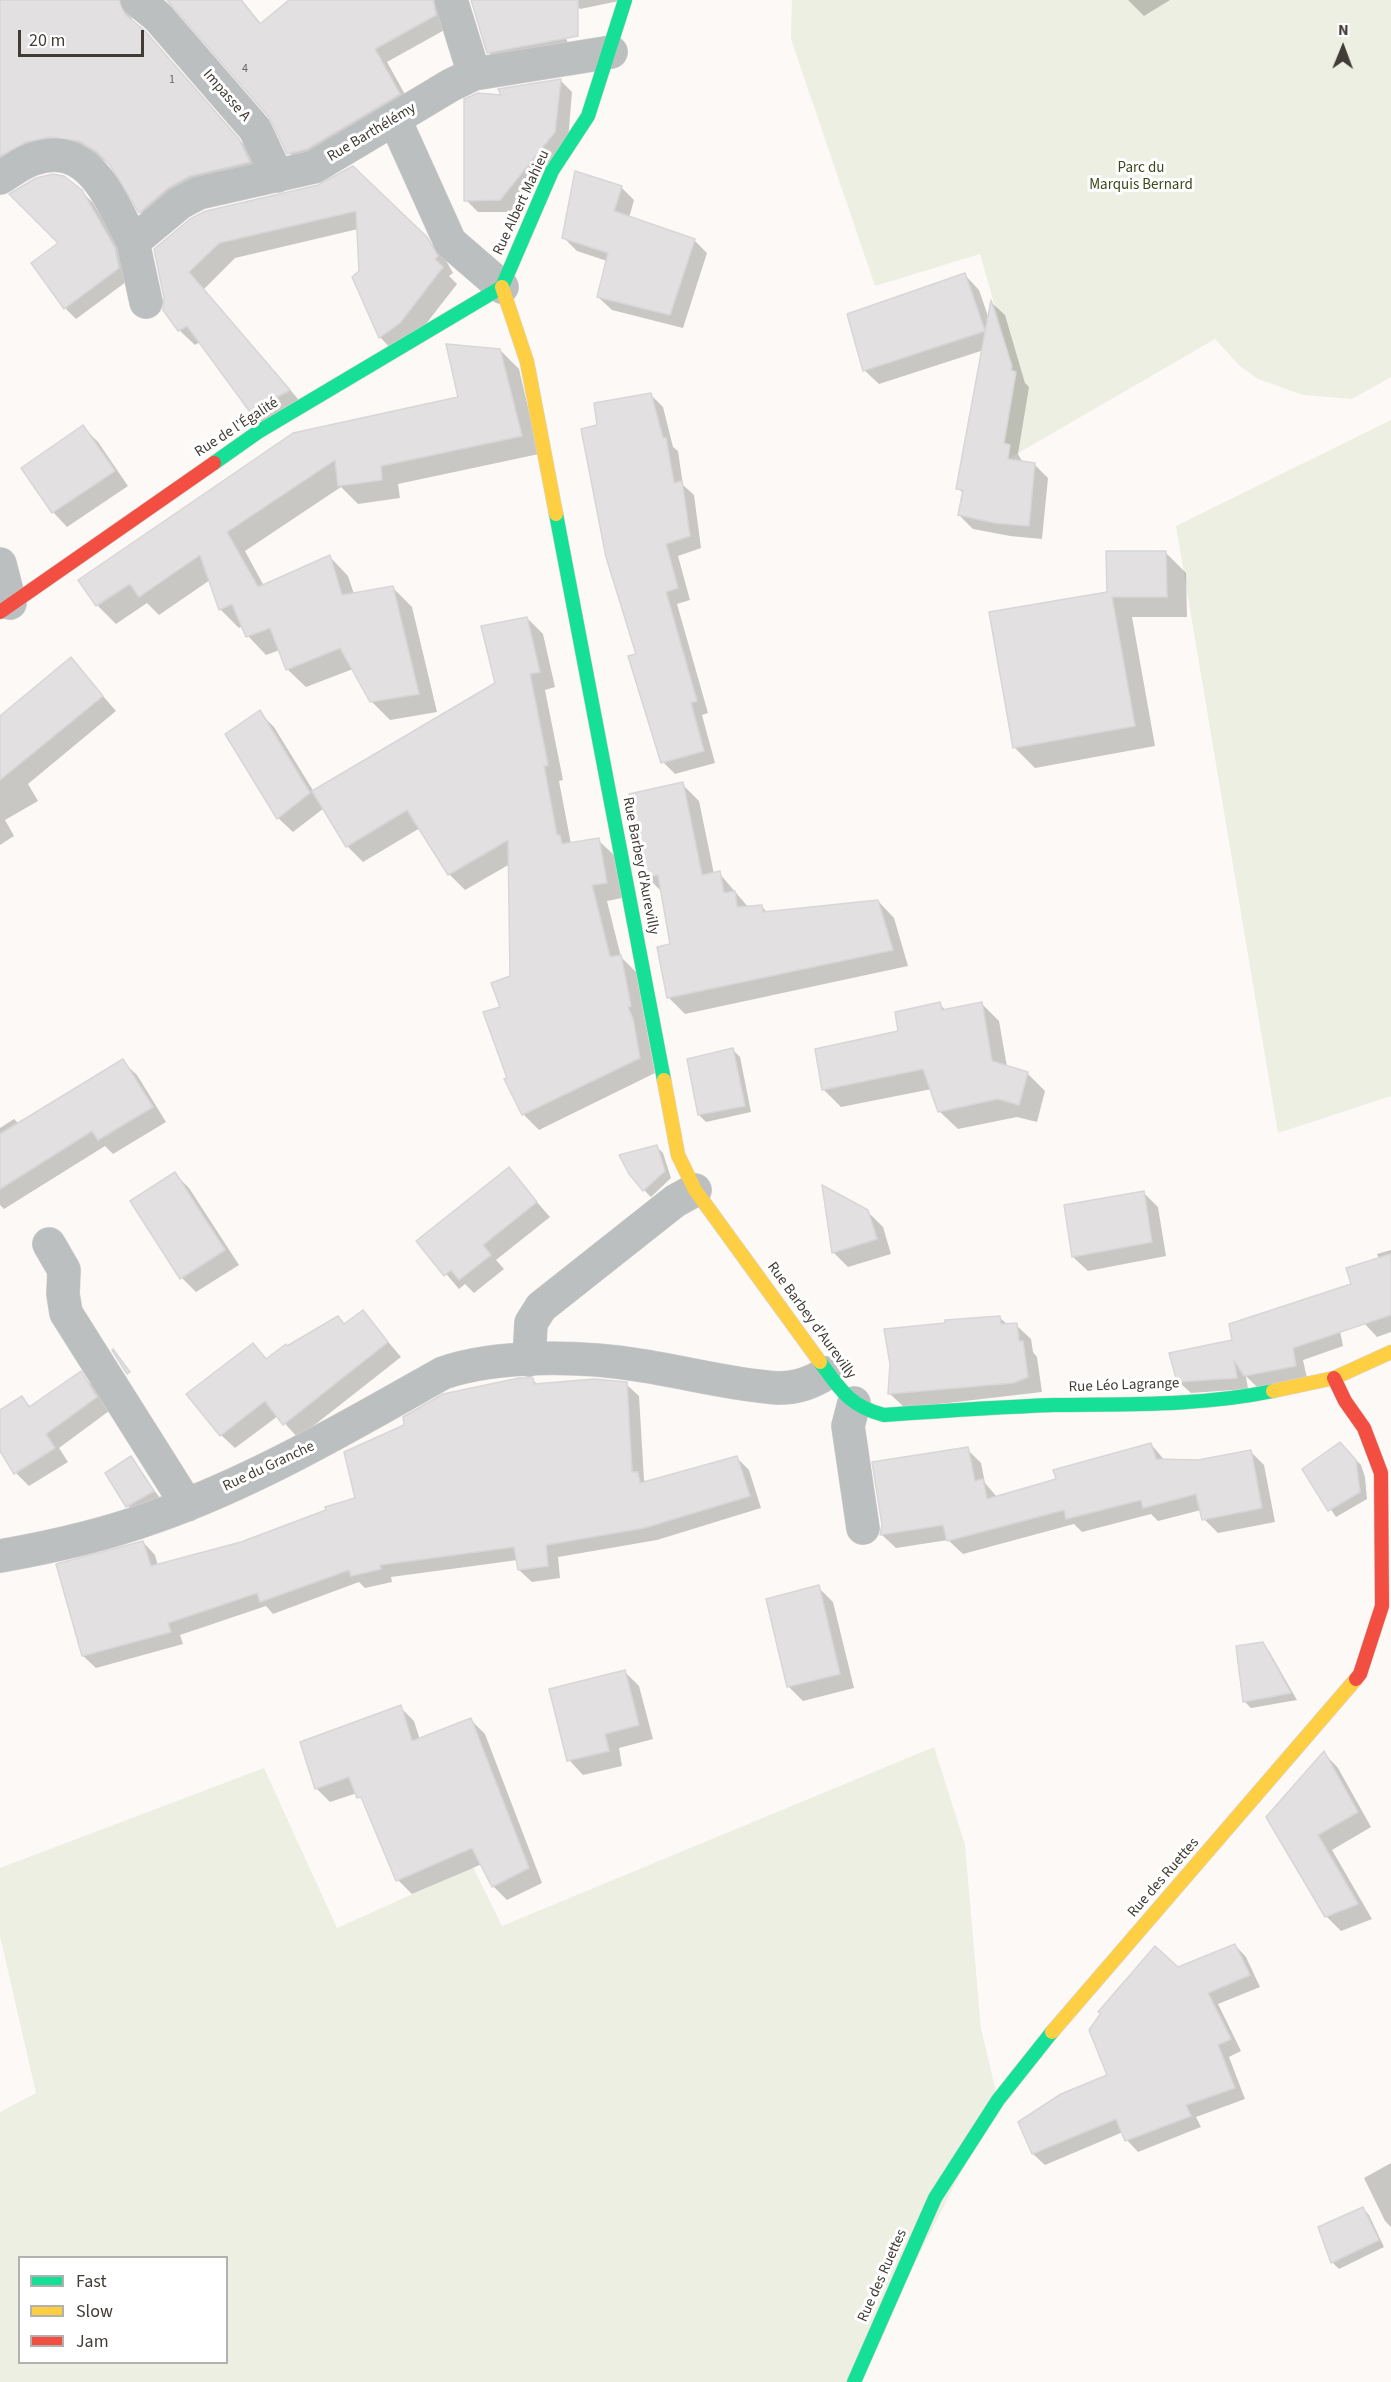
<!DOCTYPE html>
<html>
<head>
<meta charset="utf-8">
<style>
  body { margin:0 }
  #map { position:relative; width:1391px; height:2382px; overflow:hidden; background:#fcf9f6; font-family:"Source Sans 3",sans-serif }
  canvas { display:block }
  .legend { position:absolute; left:18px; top:2256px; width:210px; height:108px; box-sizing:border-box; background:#fff; border:2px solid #b3b1ae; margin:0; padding:8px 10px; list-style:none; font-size:18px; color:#413c35 }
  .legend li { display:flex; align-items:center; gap:12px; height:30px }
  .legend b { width:30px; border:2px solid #b3b1ae }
  .north { position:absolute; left:1313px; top:18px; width:60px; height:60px; -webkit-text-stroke:4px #fff; paint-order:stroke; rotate:1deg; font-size:16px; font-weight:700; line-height:24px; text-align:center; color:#413c35 }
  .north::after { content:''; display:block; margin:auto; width:21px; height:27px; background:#413c35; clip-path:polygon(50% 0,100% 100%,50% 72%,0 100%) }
  .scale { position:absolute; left:18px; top:30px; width:126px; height:27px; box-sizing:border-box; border:3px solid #413c35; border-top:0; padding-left:8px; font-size:18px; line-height:21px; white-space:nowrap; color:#413c35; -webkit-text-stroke:4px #fff; paint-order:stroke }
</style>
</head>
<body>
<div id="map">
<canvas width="1391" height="2382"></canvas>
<ul class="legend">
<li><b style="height:8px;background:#16e098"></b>Fast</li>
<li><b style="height:8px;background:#ffcf43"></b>Slow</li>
<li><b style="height:8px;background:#f24e42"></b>Jam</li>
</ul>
<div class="north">N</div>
<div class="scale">20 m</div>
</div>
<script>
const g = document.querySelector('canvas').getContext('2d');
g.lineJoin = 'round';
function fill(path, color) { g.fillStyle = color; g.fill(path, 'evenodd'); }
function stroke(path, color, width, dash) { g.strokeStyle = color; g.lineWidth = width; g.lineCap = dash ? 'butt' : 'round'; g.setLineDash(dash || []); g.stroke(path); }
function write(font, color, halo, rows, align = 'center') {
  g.font = font + ' "Source Sans 3",sans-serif'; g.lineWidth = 6; g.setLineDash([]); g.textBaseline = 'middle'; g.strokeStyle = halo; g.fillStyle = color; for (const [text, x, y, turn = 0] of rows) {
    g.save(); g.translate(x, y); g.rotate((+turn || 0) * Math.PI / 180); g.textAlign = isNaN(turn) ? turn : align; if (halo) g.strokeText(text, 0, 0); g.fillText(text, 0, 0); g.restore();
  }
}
fill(new Path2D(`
  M792,0H1391V377L1352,399L1303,395L1258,379L1240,366L1215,339L1008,459L1010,445L1004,443L1012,366L980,254L875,286L791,39Z
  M1391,420V1096L1278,1133L1176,526Z
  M934,1747L965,1845L981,2029L998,2100L854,2382H0V2112L36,2093L0,1936V1868L264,1768L337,1928L473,1867L502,1926ZM20,2258H226V2362H20Z`), '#edefe3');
fill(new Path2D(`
  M0,0H137L131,11L132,21L158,46L252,154L262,175L153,225L140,212L124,181L108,163L93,154L0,174Z
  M166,0H242L262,25L296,0H451L448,28L387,62L412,107L302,166L289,153L270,116L181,12Z
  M472,0H552L572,54L502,65L488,52Z
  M571,0H624L580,9Z
  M1128,0H1170L1144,16Z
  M561,81L572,92L568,141L512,212H478L466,200L503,97Z
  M72,182L93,203L111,231L126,261L130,279L76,319L65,308L60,243Z
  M319,187L426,239L443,255L453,273L449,276L457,284L415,338L395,353L380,337L354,277L360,272L358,229L235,258L204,289L304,406L267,427L251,411L200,342L195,345L179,330L166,298L155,250Z
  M621,187L634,200L629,218L694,240L707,253L683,328L612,310L598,297L607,261L577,251L563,237Z
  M965,275L979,290L989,319L992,303L1005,315L1025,383L1029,387L1018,454L1023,463L1034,464L1048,478L1042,539L1010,536L973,529L959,515L964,494L958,488L984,350L879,384L864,370Z
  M500,350L519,369L539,454L398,484L400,498L358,504L341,487L245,551L264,586L330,557L348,576L354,594L393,588L412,607L437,712L390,720L371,701L353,669L306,687L287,669L280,650L266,655L248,636L243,626L239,628L220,609L210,580L159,615L147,603L116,624L97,605L80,581L460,398Z
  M651,395L663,407L673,447L678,451L683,485L694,495L701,548L678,556L690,600L677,604L708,713L702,715L715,763L675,774L663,762L638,655L599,426Z
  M83,427L98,442L128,486L67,527L53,512Z
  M1166,553L1186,573L1187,617H1132L1155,746L1035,768L1014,747L1108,594Z
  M527,618L543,634L555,687L545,690L563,780L559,781L571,844L598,840L614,855L622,898L607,901L621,957L636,972L655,1073L539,1130L523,1114L508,1079L502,1008L512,977L510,864L465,890L449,874L420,828L363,862L347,846L324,808L293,832L278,818L259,712L274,727L314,792L496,683Z
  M71,659L116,711L28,784L38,801L5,820L14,836L0,845V737Z
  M682,784L699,801L714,874L719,873L749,908L762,907L768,913L878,901L894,918L908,966L685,1014L669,998L659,948L671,945L663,893L646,876Z
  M981,1003L999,1021L1007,1067L1027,1073L1045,1091L1037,1122L1017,1117L958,1129L939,1111L932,1089L841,1107L823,1089L940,1004L946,1011Z
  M733,1050L740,1057L751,1112L706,1122L699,1115Z
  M122,1061L137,1075L166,1122L113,1154L105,1146L4,1209L0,1205V1128L14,1119L19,1124Z
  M656,1146L663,1153L671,1178L651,1197L644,1190Z
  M508,1169L550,1217L496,1260L504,1269L474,1293L465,1284L459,1289L418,1241Z
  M175,1174L189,1188L239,1265L196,1292L182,1278Z
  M1143,1192L1158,1207L1166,1256L1088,1271L1073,1257Z
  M868,1212L883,1227L891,1254L848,1267L833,1252Z
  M1391,1250V1332L1377,1337L1364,1323L1353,1285L1379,1259L1377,1254Z
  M1335,1306L1343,1346L1303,1360L1307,1378L1257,1387L1246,1376L1248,1389L1191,1393L1179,1382L1234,1341Z
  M363,1312L401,1357L298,1438L278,1416L235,1448L221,1435L252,1345L268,1360L287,1348L345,1326Z
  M1000,1318L1008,1325H1016L1031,1339L1033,1352L1037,1357L1042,1392L905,1408L890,1394Z
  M80,1373L94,1387L109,1411L59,1448L68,1462L29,1486L16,1473L0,1448V1412L21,1398L31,1407Z
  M532,1379L538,1385L626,1384L639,1396L644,1480L647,1483L737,1458L749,1470L761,1508L657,1540L558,1557L560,1578L532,1582L519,1570L518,1560L391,1577L392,1582L365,1588L359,1582L273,1614L266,1606L180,1635L183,1644L96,1668L83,1656L143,1542L155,1555L158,1566L241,1543L357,1499Z
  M1151,1444L1165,1461H1198L1250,1451L1264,1465L1275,1522L1218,1533L1204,1519L1201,1510L1158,1521L1151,1514L1082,1532L1074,1524L963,1554L948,1540L896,1548L882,1535L967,1449L981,1463L985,1483L997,1497L1058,1480Z
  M1340,1444L1361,1465L1365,1477L1367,1499L1336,1517L1304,1469Z
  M130,1458L160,1498L135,1513L128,1506Z
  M818,1587L833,1602L854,1688L803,1701L789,1687L768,1600Z
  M1262,1644L1269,1651L1297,1700L1251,1708L1244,1701Z
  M625,1672L639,1686L653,1739L619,1748L622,1766L583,1775L569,1760Z
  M400,1707L414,1721L420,1740L471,1720L485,1734L542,1883L507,1900L493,1886L482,1864L412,1894L398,1880L366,1805L357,1793L330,1802L316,1788Z
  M1324,1753L1338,1768L1371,1827L1332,1850L1372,1919L1341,1931L1327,1917L1268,1817Z
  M1235,1945L1246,1957L1260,1987L1218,2004L1241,2051L1229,2057L1245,2099L1196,2117L1201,2127L1138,2152L1127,2140L1123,2132L1045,2165L1033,2154L1020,2123L1109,2076Z
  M1391,2163V2227L1385,2221L1364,2178Z
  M1363,2208L1369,2215L1384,2247L1339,2269L1332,2262Z`), '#0003');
const building = new Path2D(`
  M0,0H119L125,14L145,31L239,139L250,162L190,176L168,188L139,213L110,165L97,152L79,141L50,137L26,142L0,156Z
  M167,0H241L260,24L289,0H433L436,15L375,49L400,94L307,149L287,154L269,117Z
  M471,0H578V36L487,53Z
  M561,79L555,132L500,200L464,201V99L478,93L501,95L498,89Z
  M353,166L427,237L438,256L435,259L443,267L400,323L379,338L352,277L359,271L356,211L219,243L189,272L290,390L250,412L187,326L178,331L163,310L164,298L154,249L190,219L206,211L318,185Z
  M575,171L622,186L614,211L695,239L670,315L597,297L608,253L562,238Z
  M53,174L64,176L82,190L115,248L119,268L64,309L31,263L58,243L9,194L36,178Z
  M965,273L985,331L863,371L847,314Z
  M991,300L1012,366L1011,370L1016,372L1004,443L1010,445L1008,459L1035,463L1029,526L995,523L958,515L963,490L956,489Z
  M446,344L500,349L522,436L381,466L382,480L338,486L335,460L227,532L258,587L330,555L342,595L393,586L419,694L370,702L340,648L286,670L270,628L246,637L232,604L219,610L200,555L139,597L130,584L96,606L78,580L293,433L458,397Z
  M651,393L663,438H666L674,483L682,481L690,536L666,544L678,588L666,592L697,701L691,703L704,751L661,763L628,656L636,654L606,557L581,429L597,425L594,403Z
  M83,425L115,471L52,513L21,468Z
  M1106,551H1166L1167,597H1112L1135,726L1013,748L989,612L1107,592Z
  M527,617L540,672L530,674L548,765L544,766L557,835H560L562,844L599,838L607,883L592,885L610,957L621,955L631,1006L628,1007L633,1019L640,1058L522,1115L504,1079L507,1078L483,1012L500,1007L491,983L510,976L508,840L448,875L407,810L346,847L312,791L495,683L481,626Z
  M71,657L103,696L0,780V716Z
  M260,710L310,793L277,819L225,734Z
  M683,782L702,875L720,871L724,893L735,891L737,907L762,905L763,912L878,900L893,950L667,998L657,947L670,944L658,875L644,877L629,794Z
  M940,1002L942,1010L982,1002L992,1061L1028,1072L1019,1105L998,1099L938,1112L923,1069L822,1090L815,1049L898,1031L895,1012Z
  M733,1048L745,1106L698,1115L687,1059Z
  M123,1059L153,1107L98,1140L92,1131L0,1189V1134Z
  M657,1145L665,1171L643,1191L629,1174L619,1155Z
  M509,1167L537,1202L483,1245L491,1255L459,1280L451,1270L444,1276L416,1241Z
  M175,1172L225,1250L180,1279L130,1201Z
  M822,1185L868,1210L877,1239L832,1253Z
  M1144,1191L1152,1242L1072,1257L1064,1205Z
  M1391,1254V1315L1293,1348L1296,1366L1244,1376L1234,1360L1237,1378L1177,1382L1169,1353L1232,1340L1229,1324L1351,1284L1346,1268Z
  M363,1310L388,1342L283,1425L265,1401L220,1436L186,1394L253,1343L266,1359L286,1344L287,1346L338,1316L344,1324Z
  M1000,1316L1001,1324L1017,1323L1019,1341H1023L1028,1377L1013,1383L888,1394L890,1364L884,1329L945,1323V1320Z
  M113,1349L130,1372L127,1374L112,1350Z
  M81,1371L97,1397L46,1434L55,1448L14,1474L0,1451V1410L22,1396L29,1407Z
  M519,1378H533L534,1384L594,1379L627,1382L632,1472H638L640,1483L737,1456L750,1496L644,1528L546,1545L548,1566L518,1570L514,1547L380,1565L381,1569L351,1576L349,1570L260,1602L257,1593L168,1623L171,1632L82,1656L56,1564L143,1541L151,1566L241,1542L326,1510L325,1507L355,1498L344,1452L404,1425L403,1417L443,1394Z
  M1340,1442L1356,1460L1360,1492L1328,1511L1302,1469Z
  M1151,1443L1156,1459L1198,1460L1251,1450L1262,1508L1202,1520L1196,1494L1143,1508L1141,1500L1066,1519L1064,1510L947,1541L943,1525L880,1535L882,1525L872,1462L968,1447L975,1481L983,1479L987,1499L1056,1479L1053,1470Z
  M131,1456L154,1491L126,1507L105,1473Z
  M819,1585L840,1674L787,1687L766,1599Z
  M1263,1642L1291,1693L1243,1702L1236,1646Z
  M625,1670L639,1725L605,1734L609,1751L567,1761L549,1689Z
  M401,1705L412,1741L471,1718L529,1868L492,1887L472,1848L396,1881L361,1797L357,1798L349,1777L315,1789L300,1742Z
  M1324,1751L1358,1812L1318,1835L1358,1904L1325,1917L1266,1817Z
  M1235,1944L1250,1975L1208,1993L1231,2039L1218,2045L1235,2088L1186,2105L1191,2116L1125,2141L1116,2119L1032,2154L1018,2122L1061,2094L1107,2075L1089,2030L1101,2013L1098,2012L1155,1946L1178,1967Z
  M1363,2207L1379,2240L1331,2263L1318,2227Z`);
fill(building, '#e2e0e1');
stroke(building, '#d8d6d8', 1.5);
const street = new Path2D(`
  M137,0L158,17L255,129L277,176
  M451,0L474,74
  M395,120L450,242L502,287
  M0,178C10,172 21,163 33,159C91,139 111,202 133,242
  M146,302L133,242L180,203L199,193L314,167L451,85L474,74L611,52
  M0,564L10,603
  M49,1244L64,1270L63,1294L66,1313L187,1505
  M529,1360L531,1323L541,1307L675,1201L695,1190
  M854,1403L848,1426L863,1528
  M0,1556C52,1547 104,1535 154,1517C256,1481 349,1426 443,1373C498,1354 581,1356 638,1365C685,1372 731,1385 778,1388C797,1388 811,1383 827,1373`);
const fast = new Path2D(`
  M502,287L552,171L588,116L625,0
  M214,463L258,432L502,287
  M556,514L664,1080
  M820,1362C840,1389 849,1406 884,1415C940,1411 997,1407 1054,1405C1126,1404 1202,1406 1273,1391
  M854,2382L935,2198L998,2100L1052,2032`);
const slow = new Path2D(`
  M502,287L527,362L556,514
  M664,1080L678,1155L695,1190L820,1362
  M1273,1391L1334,1378L1391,1352
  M1052,2032L1356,1679`);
const jam = new Path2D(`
  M0,612L214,463
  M1334,1378L1345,1401L1364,1428L1381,1473L1382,1606L1360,1674L1356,1679`);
stroke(street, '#d6d3d0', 34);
stroke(fast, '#d6d3d0', 15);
stroke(slow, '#d6d3d0', 15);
stroke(jam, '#d6d3d0', 15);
stroke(street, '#bbbfc0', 33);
stroke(fast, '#16e098', 14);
stroke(slow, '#ffcf43', 14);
stroke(jam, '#f24e42', 14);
write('12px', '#6d6864', null, [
  ["4",245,69],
  ["1",172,80]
]);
write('15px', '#413c35', '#fff', [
  ["Impasse A",226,96,49],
  ["Rue Barthélémy",372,133,-31],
  ["Rue Albert Mahieu",522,203,-65],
  ["Rue de l'Égalité",237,428,-33],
  ["Rue Barbey d'Aurevilly",640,866,79],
  ["Rue Barbey d'Aurevilly",811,1321,54],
  ["Rue Léo Lagrange",1124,1386,-2],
  ["Rue du Granche",269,1467,-25],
  ["Rue des Ruettes",1164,1878,-49],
  ["Rue des Ruettes",883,2276,-66]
]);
write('15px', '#3a481a', '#fff', [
  ["Parc du",1141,169],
  ["Marquis Bernard",1141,186]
]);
</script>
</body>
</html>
